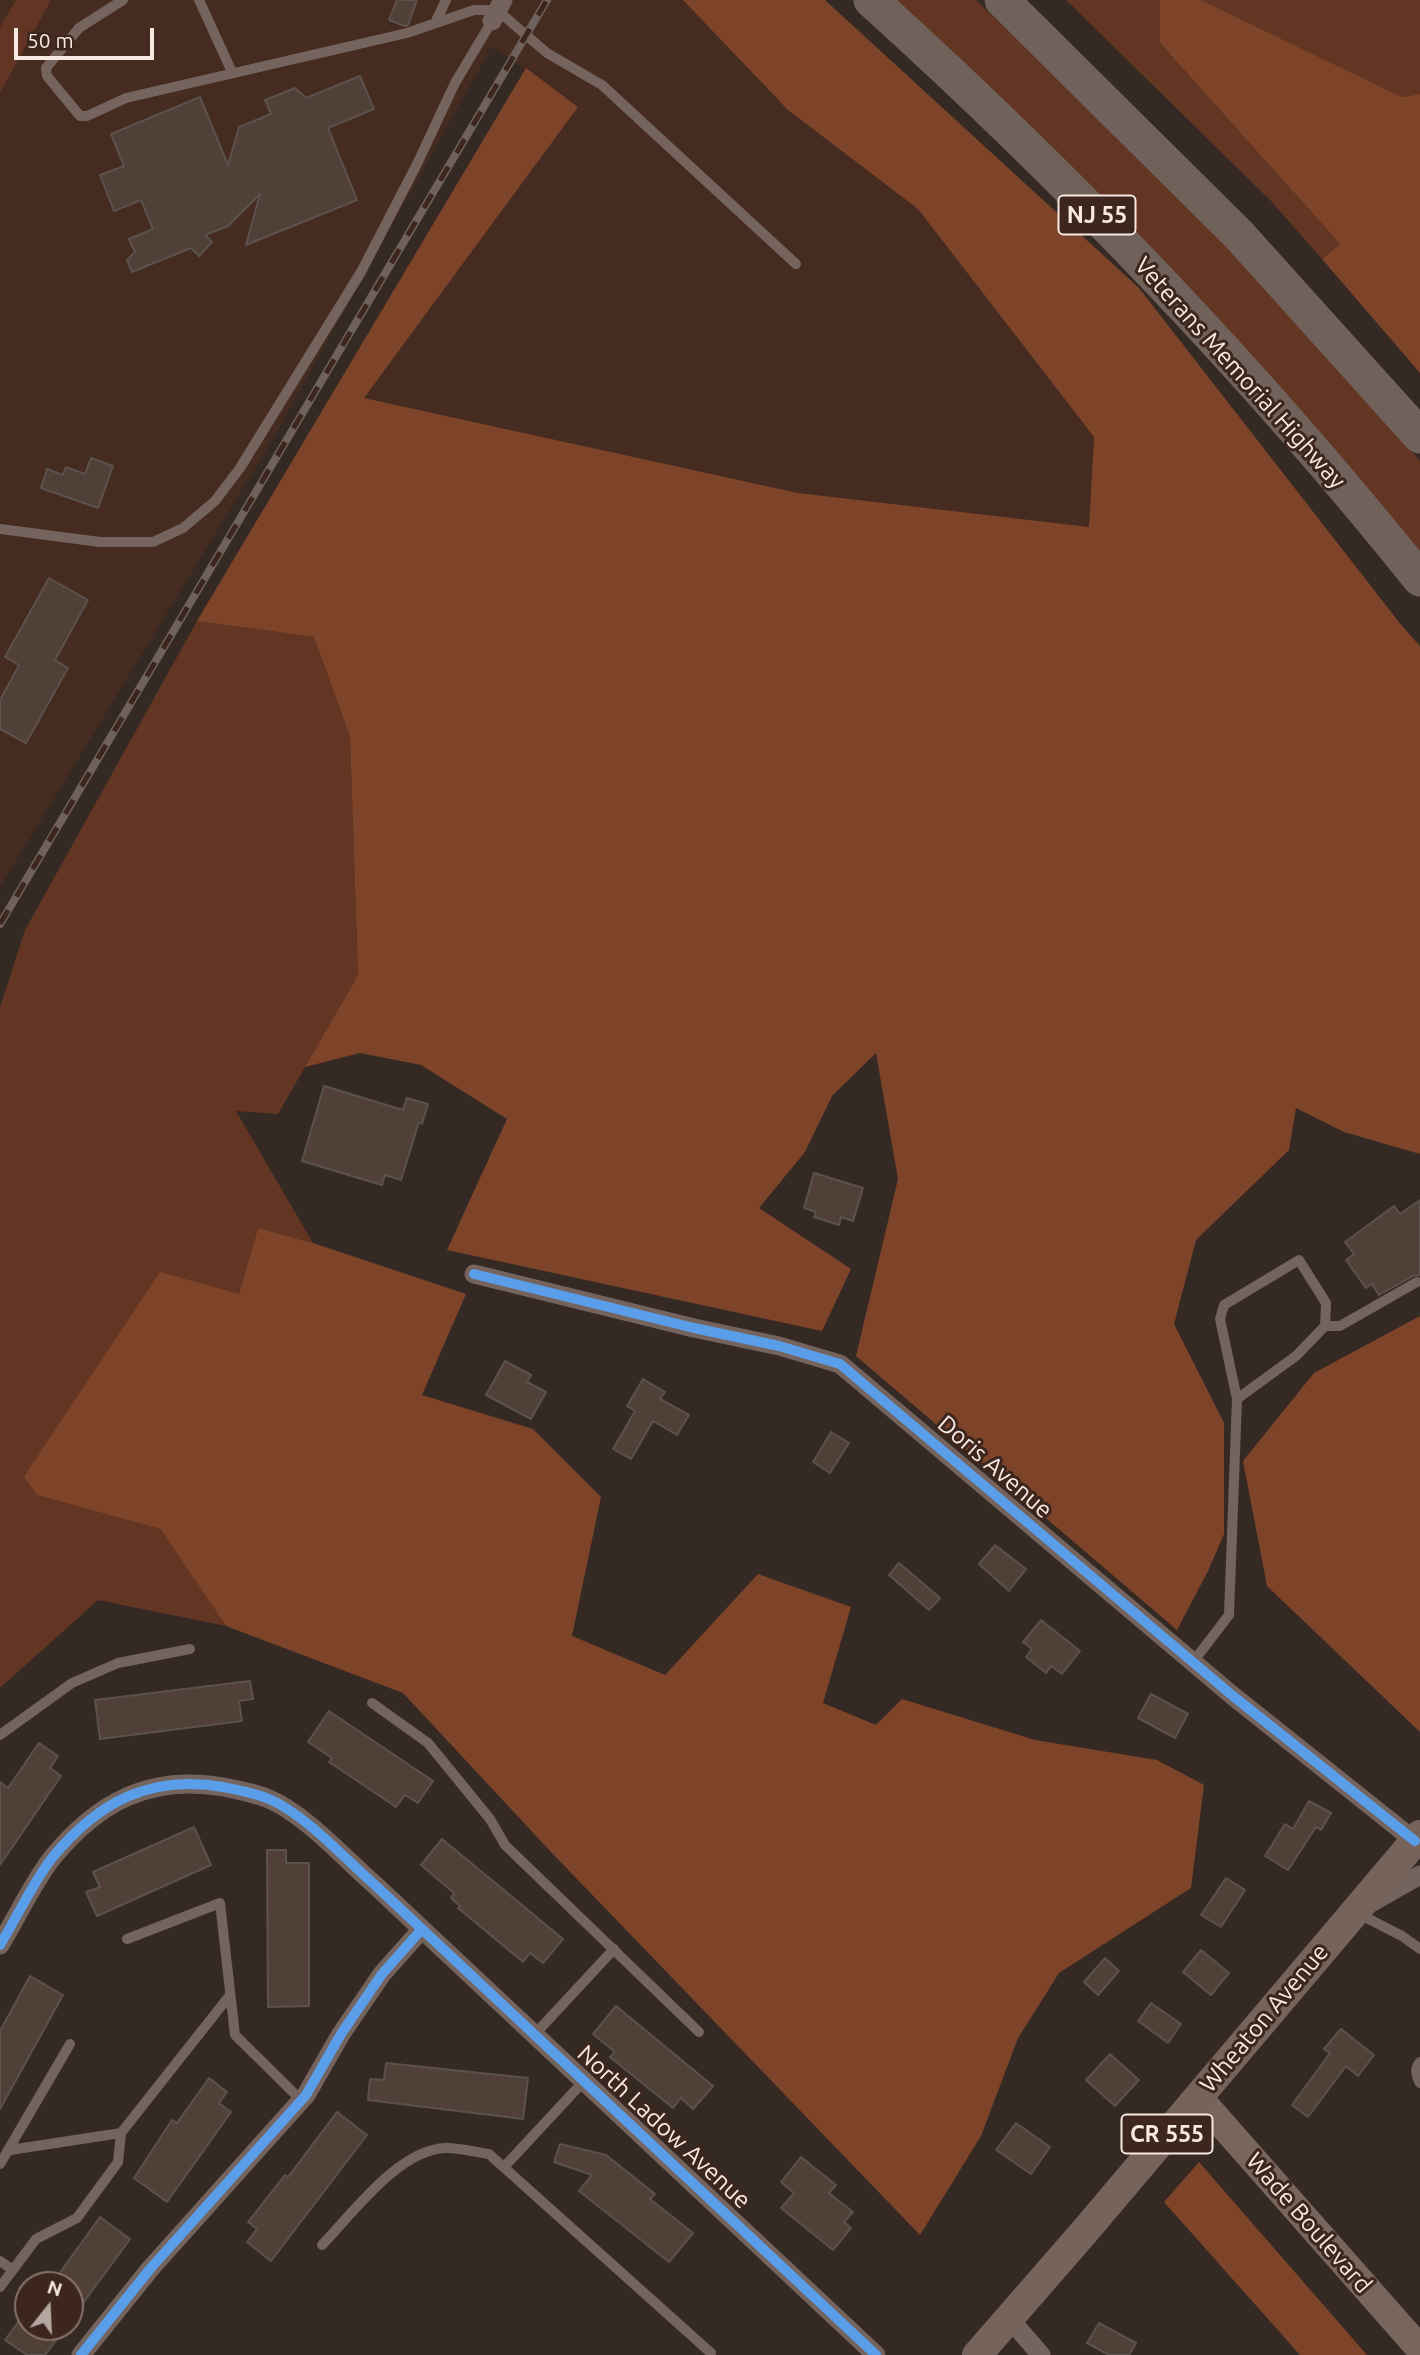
<!DOCTYPE html>
<html>
<head>
<meta charset="utf-8">
<style>
  body { margin:0 }
  #map { position:relative; width:1420px; height:2355px; overflow:hidden; background:#352924; font-family:Ubuntu,sans-serif }
  canvas { display:block }
  .north { position:absolute; left:14px; top:2271px; width:70px; height:70px; box-sizing:border-box; background:#3c261d; border:2px solid #87746c; border-radius:50%; rotate:18deg; font-size:19px; font-weight:700; line-height:28px; text-align:center; color:#f8e9e3 }
  .north::after { content:''; display:block; margin:auto; width:24px; height:32px; background:#b4a6a0; clip-path:polygon(50% 0,100% 100%,50% 72%,0 100%) }
  .scale { position:absolute; left:14px; top:28px; width:140px; height:32px; box-sizing:border-box; border:4px solid #f8e9e3; border-top:0; padding-left:9px; font-size:21px; line-height:24px; white-space:nowrap; color:#f8e9e3; -webkit-text-stroke:5px #3c261d; paint-order:stroke }
</style>
</head>
<body>
<div id="map">
<canvas width="1420" height="2355"></canvas>
<div class="north">N</div>
<div class="scale">50 m</div>
</div>
<script>
const g = document.querySelector('canvas').getContext('2d');
g.lineJoin = 'round';
function fill(path, color) { g.fillStyle = color; g.fill(path, 'evenodd'); }
function stroke(path, color, width, dash) { g.strokeStyle = color; g.lineWidth = width; g.lineCap = dash ? 'butt' : 'round'; g.setLineDash(dash || []); g.stroke(path); }
function write(font, color, halo, rows, align = 'center') {
  g.font = font + ' Ubuntu,sans-serif'; g.lineWidth = 6; g.setLineDash([]); g.textBaseline = 'middle'; g.strokeStyle = halo; g.fillStyle = color; for (const [text, x, y, turn = 0] of rows) {
    g.save(); g.translate(x, y); g.rotate((+turn || 0) * Math.PI / 180); g.textAlign = isNaN(turn) ? turn : align; if (halo) g.strokeText(text, 0, 0); g.fillText(text, 0, 0); g.restore();
  }
}
fill(new Path2D(`
  M0,0H16L0,27Z
  M51,0H683L788,110L918,209L1094,437L1089,528L798,493L364,398L578,107L492,46L267,449L0,887V93Z`), '#452b20');
fill(new Path2D(`
  M16,0H51L0,93V27Z
  M885,0H976L1263,275L1420,461V555Z
  M1066,0H1160V43L1340,244L1322,259L1271,201Z
  M1201,0H1420V94L1402,97Z
  M197,621L314,637L350,737L358,975L278,1114L236,1111L313,1243L258,1228L239,1294L37,1495L161,1528L226,1626L98,1600L0,1688V1007L25,930Z`), '#623623');
fill(new Path2D(`
  M683,0H825L1139,288L1402,626L1420,646V1154L1344,1132L1296,1108L1289,1150L1196,1240L1174,1324L1224,1423V1534L1208,1571L1177,1630L856,1356L898,1179L876,1053L832,1096L805,1152L759,1208L851,1269L822,1331L447,1250L507,1119L421,1065L360,1053L305,1067L358,975L350,737L314,637L197,621L526,68L578,107L364,398L798,493L1089,527L1094,437L918,209L788,110Z
  M1160,0H1201L1402,97L1420,94V373L1322,259L1340,244L1160,43Z
  M258,1228L313,1243L466,1294L422,1395L533,1429L601,1497L572,1636L665,1675L758,1574L851,1607L823,1703L876,1725L902,1699L1035,1740L1157,1760L1204,1785L1191,1888L1059,1973L1018,2038L981,2136L920,2235L551,1852L403,1693L226,1626L161,1529L37,1495L24,1477L160,1272L239,1294Z
  M1420,1316V1732L1267,1586L1243,1461L1314,1373Z
  M1199,2162L1367,2355H1300L1164,2202Z`), '#7e442a');
const building = new Path2D(`
  M397,0H417L408,25L405,26L389,20Z
  M360,76L374,109L328,128L357,200L246,245L260,194L228,226L205,235L212,242L199,256L191,248L132,272L127,260L135,252L129,239L153,229L141,200L114,211L100,175L124,166L111,134L200,97L228,165L239,127L271,114L265,100L295,88L306,98Z
  M91,458L113,466L98,508L41,488L47,469L63,475L66,467L85,474Z
  M49,578L88,600L55,660L68,668L26,743L0,729V700L19,665L5,657Z
  M324,1086L403,1110L407,1098L428,1104L422,1124L419,1122L401,1180L385,1175L382,1185L302,1161Z
  M814,1173L863,1188L853,1221L841,1217L839,1225L814,1217L816,1212L804,1208Z
  M1420,1200V1275L1413,1276L1379,1295L1372,1284L1366,1288L1346,1260L1354,1254L1345,1242L1394,1206L1400,1214Z
  M505,1361L531,1375L527,1382L546,1392L531,1419L486,1395Z
  M643,1379L665,1392L660,1399L689,1415L677,1435L653,1421L631,1459L613,1449L635,1411L627,1406Z
  M831,1432L849,1443L830,1473L813,1462Z
  M995,1545L1026,1569L1009,1591L979,1564Z
  M899,1563L940,1598L929,1610L889,1575Z
  M1041,1620L1080,1651L1062,1674L1051,1666L1046,1673L1026,1657L1032,1649L1023,1642Z
  M250,1681L253,1699L239,1701L242,1721L100,1739L95,1700Z
  M1151,1694L1188,1714L1175,1738L1138,1718Z
  M329,1711L433,1781L418,1803L405,1795L396,1807L329,1762L332,1758L308,1742Z
  M39,1743L58,1756L50,1768L61,1776L0,1865V1782L8,1788Z
  M1309,1801L1331,1813L1321,1830L1316,1827L1288,1870L1265,1856L1285,1824L1293,1829Z
  M194,1827L211,1865L97,1916L86,1892L100,1887L93,1872Z
  M442,1839L563,1939L543,1963L530,1953L523,1962L458,1908L460,1906L451,1898L454,1893L421,1865Z
  M267,1850H286V1863H309V2006L268,2007Z
  M1226,1878L1245,1890L1221,1927L1201,1915Z
  M1201,1950L1229,1973L1211,1995L1183,1972Z
  M1105,1958L1119,1971L1098,1995L1084,1982Z
  M30,1976L63,1995L0,2109V2031Z
  M1151,2003L1181,2024L1168,2043L1138,2021Z
  M616,2006L713,2086L693,2109L681,2098L673,2108L610,2057L615,2052L593,2034Z
  M1341,2029L1374,2055L1358,2076L1346,2066L1308,2117L1292,2105L1330,2053L1324,2049Z
  M1110,2054L1139,2080L1115,2106L1086,2080Z
  M386,2063L528,2078L523,2119L368,2100L370,2079L384,2080Z
  M209,2078L227,2092L219,2103L231,2112L167,2202L134,2178L172,2120L177,2123Z
  M337,2112L367,2135L271,2261L247,2242L257,2229L248,2222L285,2175L288,2177Z
  M1016,2123L1050,2147L1031,2174L996,2150Z
  M560,2144L606,2155L655,2194L650,2199L693,2233L669,2262L579,2191L592,2175L554,2162Z
  M801,2157L836,2185L829,2193L853,2212L844,2222L851,2228L833,2250L781,2208L794,2193L781,2182Z
  M100,2217L130,2239L70,2321V2285H51Z
  M28,2309V2327H66L45,2355H27L5,2340Z
  M1099,2323L1136,2343L1129,2355H1109L1087,2343Z`);
fill(building, '#514038');
stroke(building, '#5b524d', 2);
stroke(new Path2D(`
  M123,0L79,28L46,68L47,76L80,116H87L126,98L407,33L474,10H497L547,53L602,85L796,264
  M199,0L232,72
  M435,23L446,0
  M0,529L100,542H153L183,528L215,501L240,468L361,272L417,164L455,83L492,21
  M1325,1326H1340L1417,1282
  M1193,1662L1229,1615L1237,1399L1296,1356L1325,1326L1326,1303L1299,1260L1224,1305L1220,1319L1237,1399
  M372,1703L428,1743L490,1819L505,1845L699,2032
  M0,1735L72,1683L118,1663L190,1649
  M1357,1913L1402,1936L1420,1949
  M127,1939L220,1903L235,2035L301,2100
  M535,2034L614,1949
  M1420,2062C1414,2069 1416,2075 1420,2083
  M10,2150L121,2133
  M0,2164L70,2044
  M504,2167L584,2081
  M322,2245C353,2213 399,2149 446,2148C460,2148 475,2152 489,2154L711,2353
  M0,2261L13,2270
  M0,2287L36,2239L77,2218L118,2162L121,2133L230,1995`), '#74645d', 10);
stroke(new Path2D(`
  M492,21L503,0
  M474,1274L694,1328L779,1346L840,1364L1233,1696L1415,1841
  M1369,1904L1420,1875
  M0,1945C17,1917 32,1884 52,1858C98,1802 150,1774 223,1787C238,1790 255,1793 269,1799C305,1814 346,1860 376,1886L876,2355
  M1009,2318L1041,2355
  M81,2355L150,2269L306,2095L341,2034L382,1974L422,1929`), '#74645d', 19);
stroke(new Path2D(`
  M1198,2097L1420,2349`), '#78655d', 28);
stroke(new Path2D(`
  M977,2355L1085,2231L1420,1835`), '#76635b', 30);
stroke(new Path2D(`
  M871,0C1068,178 1254,372 1420,579
  M1002,0L1239,235L1420,436`), '#70625b', 35);
const rail = new Path2D(`
  M0,924L547,0`);
stroke(rail, '#6f625d', 8);
stroke(rail, '#3c261d', 5, [16]);
stroke(new Path2D(`
  M474,1274L694,1328L779,1346L840,1364L1233,1696L1415,1841
  M0,1945C17,1917 32,1884 52,1858C98,1802 150,1774 223,1787C238,1790 255,1793 269,1799C305,1814 346,1860 376,1886L876,2355
  M81,2355L150,2269L306,2095L341,2034L382,1974L422,1929`), '#5a9eea', 10);
for (const [x, y, w] of [
  [1097,215,77],
  [1167,2134,91]
]) { const box = new Path2D(); box.roundRect(x - w / 2, y - 19.5, w, 39, 5); g.fillStyle = '#3c261d'; g.fill(box); stroke(box, '#f8e9e3', 2); }
write('bold 23px', '#f8e9e3', null, [
  ["NJ 55",1097,215],
  ["CR 555",1167,2134]
]);
write('24px', '#f8e9e3', '#3c261d', [
  ["Veterans Memorial Highway",1240,373,48],
  ["Doris Avenue",995,1467,41],
  ["Wheaton Avenue",1264,2018,-50],
  ["North Ladow Avenue",664,2127,43],
  ["Wade Boulevard",1309,2223,49]
]);
</script>
</body>
</html>
